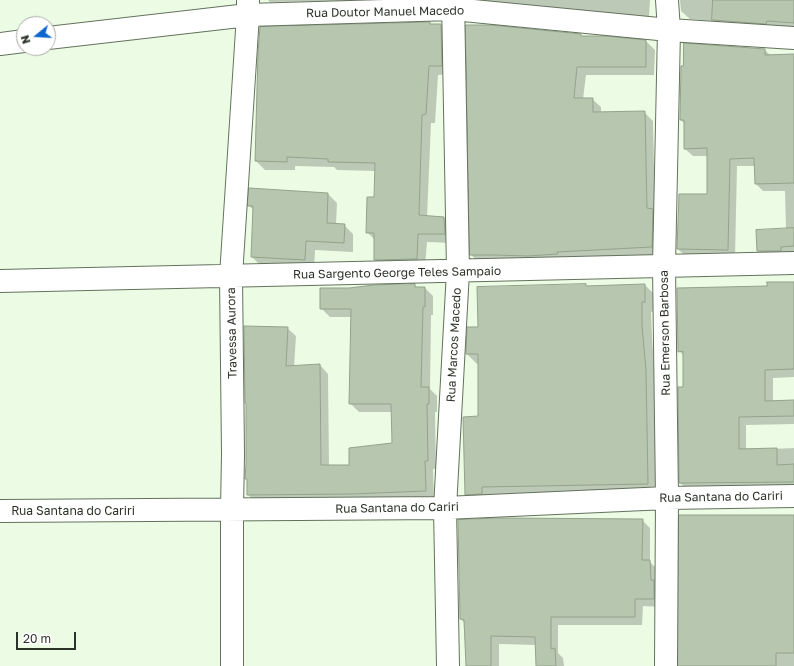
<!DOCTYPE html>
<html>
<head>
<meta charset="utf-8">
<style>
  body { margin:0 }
  #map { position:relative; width:794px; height:666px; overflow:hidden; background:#ecfce4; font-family:"Golos Text",sans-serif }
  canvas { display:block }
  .north { position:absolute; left:16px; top:16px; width:40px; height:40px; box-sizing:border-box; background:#fff; border:1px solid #abada9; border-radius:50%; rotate:252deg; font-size:11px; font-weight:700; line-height:16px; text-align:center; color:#2c3229 }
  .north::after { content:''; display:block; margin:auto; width:14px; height:18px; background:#0866ce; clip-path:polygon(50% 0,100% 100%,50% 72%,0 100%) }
  .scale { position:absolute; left:16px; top:632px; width:60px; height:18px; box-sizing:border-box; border:2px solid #2c3229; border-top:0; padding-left:5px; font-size:12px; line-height:14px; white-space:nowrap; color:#2c3229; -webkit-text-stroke:3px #fff; paint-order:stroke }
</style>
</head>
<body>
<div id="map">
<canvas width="794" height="666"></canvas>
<div class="north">N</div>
<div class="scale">20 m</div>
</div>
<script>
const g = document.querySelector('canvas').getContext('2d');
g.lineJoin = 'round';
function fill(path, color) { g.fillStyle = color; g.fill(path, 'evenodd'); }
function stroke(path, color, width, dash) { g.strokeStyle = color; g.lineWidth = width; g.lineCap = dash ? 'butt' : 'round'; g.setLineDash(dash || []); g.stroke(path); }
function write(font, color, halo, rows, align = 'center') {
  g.font = font + ' "Golos Text",sans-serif'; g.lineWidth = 4; g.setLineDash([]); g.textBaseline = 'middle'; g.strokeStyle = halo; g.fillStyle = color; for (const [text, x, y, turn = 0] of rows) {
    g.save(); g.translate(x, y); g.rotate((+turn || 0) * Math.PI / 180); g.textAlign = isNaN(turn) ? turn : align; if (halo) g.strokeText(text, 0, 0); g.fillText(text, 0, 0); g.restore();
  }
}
fill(new Path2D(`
  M268,0H353V1L270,2Z
  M470,0H650L649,17L593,13Z
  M680,0H794V30L722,29L714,21L690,19L681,11Z
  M430,23L432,25H441L449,34L450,74L438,75L435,123H431L427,217L444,218L453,226V243L427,242L425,267L384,268L375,260V240L367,232L375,198L376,171L337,170L334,167L295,166V170H265L256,161Z
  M580,35L583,37L646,41L655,50L654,75H586L583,99H592L601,107V113L644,112L653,121L655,212L660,255L480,263L471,255Z
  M765,50L771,56L794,55V254L766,259L758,251L786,230L785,191H763L756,184L755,166H737L735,257L685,256L678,249L708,195V156H693L685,149V124L681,120Z
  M250,189L328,194L337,203L336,225H344L353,234V252L315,250L314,269L261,266L252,257L254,210L249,206Z
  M794,283V377L773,378V402L794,401V424L746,425V450L794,448V490L689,491L680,483L684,388V356L679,351L768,287Z
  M415,285L418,288H425L433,296V315H431L430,389L437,396V412H435L436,469H433L434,499L257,503L248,495V480L246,478L287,328L296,336L294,367L320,365L328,374L329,466H350L393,444L392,412H359L350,403L352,317H330L321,308Z
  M585,285L587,287L645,285L655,295V311L651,312L652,337L655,381L658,493L476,504L466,494L479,417V364H477L467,354L479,327Z
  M794,516V666H680Z
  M642,520L650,528V562L658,570L662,607L643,606L642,625H558V653L563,658L564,666H537L536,645L499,644V666H467L465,623L461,619Z`), '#0003');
const building = new Path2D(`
  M713,0H794V23L767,21L766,24L712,20Z
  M428,22H430V24H441L442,66H429L426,114L422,115L419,215L444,217L445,234H418L417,259L374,260V233H366L367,197H374L375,163L328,162V159L287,157V162L255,161L258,53L260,27Z
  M466,25H491L581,34V36H606L646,40V67H577L574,98H593V112L645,111L647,208L653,209L652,247L557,252L558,254L528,256L493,255H470Z
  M684,43L765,49V55L794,54V183L755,184L754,158L730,159L728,250L677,249L679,194H707V148L684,149V120H680L681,66H683Z
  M249,188L328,193L327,223L345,224L344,243L306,241L305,260L251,257L253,206H248Z
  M794,228V246L781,247V251H757L756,230Z
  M767,282H794V369L765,370V401L794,400V416L739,417V449L777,448V465L794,464V482L679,483L678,387H683V351L678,352L677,288L767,286Z
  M415,284V287H425V307H423L421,387H429V404H427L428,461H425L426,491L353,494L247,495V479H245L246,464V403H245L244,326L288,327L286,366L320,364L321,465H349V448L392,443L391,404H349L351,309H320V288H349L374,285Z
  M586,284V286L645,284V302H642V326L646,370L648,484L482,487V494L465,495L463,417L478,416V354H466L467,327H478L477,287Z
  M679,515H794V653H776V666H678Z
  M498,518L643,519L642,560H650L651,580H654V599H635V617H551V649L555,648L556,666H536L535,637L491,636V666H466L464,620L460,619L458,520Z`);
fill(building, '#b7c7af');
stroke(building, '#93a28b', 1);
const minor = new Path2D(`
  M48,38L248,15L453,9L669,30L794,38
  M0,44L24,41
  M0,281L794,263
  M0,511L445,508L667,498L794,496
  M232,666V510L233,454L231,276L248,15V1
  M448,666L445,508L458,271L453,0
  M666,666L667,498L664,266L669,30L667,0`);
stroke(minor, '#64725d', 24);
stroke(minor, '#fff', 22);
write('12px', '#2c3229', '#fff', [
  ["Rua Doutor Manuel Macedo",385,12,-1],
  ["Rua Sargento George Teles Sampaio",397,273,-1],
  ["Travessa Aurora",232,333,-91],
  ["Rua Emerson Barbosa",665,333,-91],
  ["Rua Marcos Macedo",454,345,-87],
  ["Rua Santana do Cariri",721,497,-1],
  ["Rua Santana do Cariri",397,508,-1],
  ["Rua Santana do Cariri",73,511]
]);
</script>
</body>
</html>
